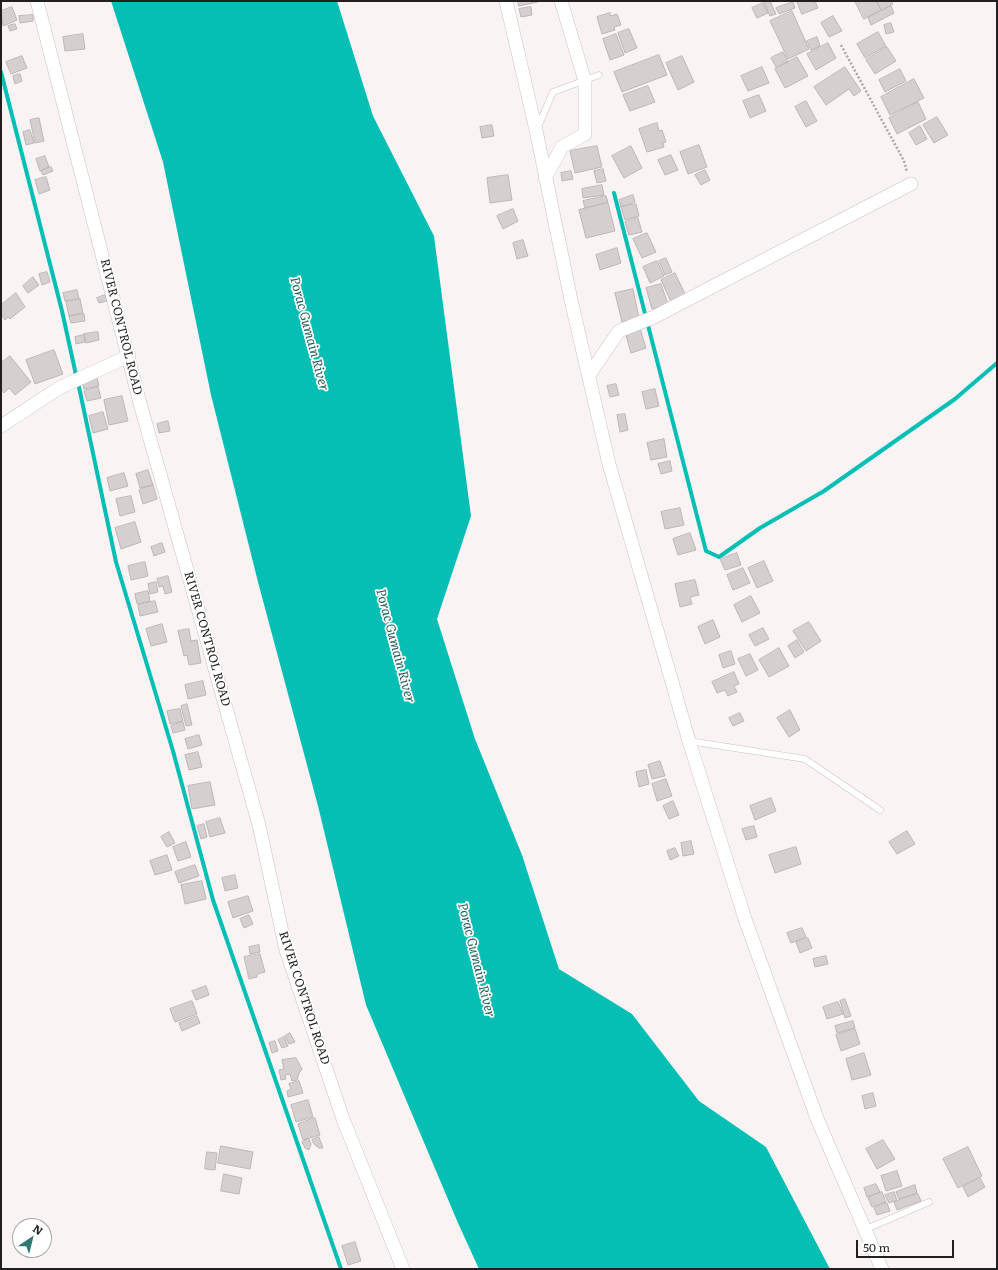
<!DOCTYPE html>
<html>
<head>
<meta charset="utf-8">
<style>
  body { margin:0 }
  #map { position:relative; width:998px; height:1270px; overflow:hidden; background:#faf3f4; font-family:Literata,serif }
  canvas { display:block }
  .frame { position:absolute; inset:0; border:2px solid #221f20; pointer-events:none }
  .north { position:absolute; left:12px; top:1218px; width:40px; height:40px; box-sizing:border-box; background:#fff; border:1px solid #a7a5a6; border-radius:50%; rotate:35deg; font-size:11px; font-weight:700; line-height:16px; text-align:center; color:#221f20 }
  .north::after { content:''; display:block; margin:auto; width:14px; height:18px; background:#307872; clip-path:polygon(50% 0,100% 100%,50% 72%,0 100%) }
  .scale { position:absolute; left:856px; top:1240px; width:98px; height:18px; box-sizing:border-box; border:2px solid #221f20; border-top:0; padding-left:5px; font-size:12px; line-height:14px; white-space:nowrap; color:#221f20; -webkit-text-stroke:3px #fff; paint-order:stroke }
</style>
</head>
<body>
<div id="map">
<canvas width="998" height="1270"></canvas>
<div class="frame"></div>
<div class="north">N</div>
<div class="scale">50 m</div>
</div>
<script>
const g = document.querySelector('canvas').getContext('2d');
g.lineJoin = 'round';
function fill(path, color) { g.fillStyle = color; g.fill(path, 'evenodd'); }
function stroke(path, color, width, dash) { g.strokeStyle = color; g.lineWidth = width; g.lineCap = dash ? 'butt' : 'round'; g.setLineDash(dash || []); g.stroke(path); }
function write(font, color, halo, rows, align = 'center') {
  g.font = font + ' Literata,serif'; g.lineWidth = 3.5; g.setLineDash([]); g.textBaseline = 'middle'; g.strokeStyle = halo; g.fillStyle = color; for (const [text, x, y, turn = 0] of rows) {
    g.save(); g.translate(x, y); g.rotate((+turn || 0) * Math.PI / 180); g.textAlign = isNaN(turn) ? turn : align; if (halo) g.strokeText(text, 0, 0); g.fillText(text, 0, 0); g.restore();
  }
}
fill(new Path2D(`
  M111,1H337L373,116L434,236L471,516L437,619L475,739L522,855L559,969L632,1014L699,1101L766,1147L830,1269H479L458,1223L366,1005L318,806L258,582L211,395L163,162Z`), '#05bfb4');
stroke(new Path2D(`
  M1,72L62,311L76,375
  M614,193L706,551L719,557L760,528L824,491L955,399L997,363
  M79,387L116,562L173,751L213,900L341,1269`), '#05bfb4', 4);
const building = new Path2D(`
  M518,1H538V2L519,6Z
  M770,1L776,14L770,16L764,2Z
  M797,1H815L818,8L802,14Z
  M855,1H876L881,10L864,19Z
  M877,1H891L893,4L882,10Z
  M793,2L795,8L779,14L776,8Z
  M763,3L768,13L757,18L752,8Z
  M891,6L894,13L871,25L868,18Z
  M12,7L17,20L3,26L1,11Z
  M531,7L532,15L521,17L519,9Z
  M792,11L809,49L788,59L770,21Z
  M610,13L611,16L617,14L621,25L614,27L615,30L602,34L597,17Z
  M33,15V21L20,23L19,16Z
  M833,16L842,31L829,37L821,23Z
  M891,23L894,32L886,34L884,25Z
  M15,24L17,29L10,31L8,26Z
  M629,29L637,48L625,53L618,33Z
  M878,32L886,46L865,58L857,44Z
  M83,34L85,49L65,51L63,37Z
  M616,34L624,55L610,60L603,39Z
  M817,37L820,46L811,50L807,41Z
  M828,43L836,58L816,70L807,54Z
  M887,47L896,61L875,74L866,60Z
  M783,52L788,62L776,67L771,58Z
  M659,55L667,75L622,92L614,72Z
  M22,56L27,68L11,74L6,62Z
  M682,56L694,82L678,90L666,63Z
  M797,57L808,76L785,88L775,69Z
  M762,67L769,83L748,91L741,76Z
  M845,67L861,91L854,96L849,89L826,105L814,87Z
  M900,69L906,81L885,92L879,80Z
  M20,74L22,81L15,84L13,76Z
  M914,79L924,98L890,115L881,97Z
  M648,86L655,102L630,111L623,95Z
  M759,95L766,111L750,118L743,101Z
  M806,101L817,121L806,127L795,107Z
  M918,102L926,119L897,134L889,118Z
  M937,117L948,135L934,143L923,125Z
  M39,118L44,141L35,143L30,120Z
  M657,123L659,131L662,130L666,142L663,143L664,147L647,152L639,129Z
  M492,125L494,136L482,138L480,127Z
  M920,126L927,139L916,145L909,133Z
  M30,130L34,143L26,145L23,132Z
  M699,145L707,167L688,174L680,152Z
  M597,146L602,167L575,173L570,151Z
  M631,146L642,168L624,178L612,156Z
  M671,155L678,170L665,175L658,160Z
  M45,156L49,167L40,171L36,159Z
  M51,167L53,171L43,175L41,171Z
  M603,169L606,181L597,183L594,171Z
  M705,170L710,180L701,185L695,175Z
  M571,171L573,179L562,181L561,173Z
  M508,175L512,200L490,203L487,178Z
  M46,177L50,190L39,194L35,180Z
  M602,185L604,195L583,198L582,189Z
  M633,195L635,202L621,207L619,200Z
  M606,196L608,202L585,208L583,201Z
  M608,203L615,231L586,238L579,210Z
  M636,204L639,216L625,220L621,207Z
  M513,209L518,221L503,229L497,216Z
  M638,218L642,232L629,235L625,222Z
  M647,233L656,252L642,258L633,239Z
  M523,240L528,256L517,259L513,243Z
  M617,248L621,263L600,270L596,255Z
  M666,258L672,272L665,275L659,261Z
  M657,261L664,276L650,283L643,267Z
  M47,272L50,282L42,285L39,274Z
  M675,273L686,296L671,302L661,280Z
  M33,277L39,285L28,293L23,286Z
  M661,284L668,304L652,309L646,288Z
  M633,289L639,318L622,322L615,293Z
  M77,290L79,299L65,301L63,293Z
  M16,293L25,307L10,319L8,317L5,320L1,315V305Z
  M105,295L107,301L99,303L97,298Z
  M80,299L83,313L69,316L66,302Z
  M84,314L85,321L71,323L69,317Z
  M640,328L646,348L631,353L625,332Z
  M98,332L99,340L86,343L84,334Z
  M84,335L85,342L76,344L75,337Z
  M54,350L63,374L35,384L26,360Z
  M10,356L31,382L15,395L9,388L4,393L1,389V363Z
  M97,378L99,386L84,389L82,382Z
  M616,384L619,395L610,397L607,386Z
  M98,387L101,398L87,401L84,391Z
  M655,389L659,406L646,409L642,392Z
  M122,396L128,421L109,425L104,400Z
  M103,412L108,429L93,433L89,416Z
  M625,414L628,430L620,432L617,415Z
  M168,421L170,431L159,433L157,424Z
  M664,439L667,457L651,460L647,443Z
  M670,461L672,471L661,474L658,464Z
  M148,470L153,485L140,488L136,474Z
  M124,473L128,486L110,491L107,478Z
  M153,485L157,499L143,504L139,490Z
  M131,496L135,512L120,516L116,499Z
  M680,508L684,525L665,529L661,512Z
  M135,522L141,542L121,549L115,528Z
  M690,533L696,550L678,555L673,539Z
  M162,543L165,552L154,556L151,547Z
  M737,553L741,565L725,570L720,559Z
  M764,561L773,581L757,588L748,568Z
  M145,562L148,576L131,580L128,566Z
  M743,568L750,583L733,590L727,575Z
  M168,576L172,592L165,594L163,586L159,587L157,579Z
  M695,580L699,595L690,597L692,604L680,607L675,584Z
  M156,582L158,592L150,594L148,584Z
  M148,591L150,601L137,604L135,594Z
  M751,596L760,613L742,622L734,605Z
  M155,601L158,612L140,616L138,605Z
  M713,620L720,637L705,644L698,627Z
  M809,622L821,641L806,651L793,631Z
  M162,624L167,642L151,646L146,629Z
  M763,628L769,639L755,646L749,635Z
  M189,629L191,641L197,640L201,663L189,665L187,655L184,656L178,631Z
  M797,640L804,652L795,658L788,646Z
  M779,648L789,666L769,677L759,660Z
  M731,651L735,664L723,668L719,655Z
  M750,654L758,670L746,676L738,659Z
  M734,672L739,684L734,686L737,692L728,696L725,690L717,693L712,682Z
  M203,681L206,695L188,699L185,685Z
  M187,704L192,725L186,726L181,706Z
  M180,709L183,721L170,724L167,711Z
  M790,710L800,730L789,737L777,718Z
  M740,713L744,721L733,726L729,718Z
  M183,722L185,730L173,733L171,726Z
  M199,735L202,745L188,749L185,739Z
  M198,752L202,767L189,770L185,755Z
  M660,761L665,776L652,779L648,765Z
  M646,770L649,784L639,787L636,772Z
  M666,779L672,796L657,801L652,784Z
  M210,782L215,805L192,809L188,786Z
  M771,798L776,811L755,820L750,806Z
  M673,801L679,815L669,819L663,806Z
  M220,818L225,833L210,837L206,822Z
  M204,824L207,837L201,839L197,826Z
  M754,826L757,837L746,840L742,829Z
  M907,831L915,844L897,854L889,842Z
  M169,832L175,843L167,847L161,837Z
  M691,841L694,854L683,856L681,843Z
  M186,842L191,857L178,861L173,847Z
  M796,847L801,864L775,873L769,855Z
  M675,848L679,856L670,860L667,851Z
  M167,855L172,870L155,875L150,861Z
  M195,865L199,876L179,883L175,872Z
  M235,875L238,888L225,891L222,878Z
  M202,881L206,899L185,904L181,885Z
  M248,896L253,911L233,918L228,902Z
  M249,915L253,924L244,928L240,919Z
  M802,928L806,937L791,943L787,933Z
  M808,938L812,948L800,953L796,942Z
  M259,945L260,952L250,954L249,947Z
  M260,954L265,972L257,974V977L249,979L244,957Z
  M826,956L828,964L815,967L813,959Z
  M206,986L209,995L196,1000L192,991Z
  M845,999L851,1016L845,1018L840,1001Z
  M192,1001L197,1014L175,1022L170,1009Z
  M838,1002L843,1014L827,1019L823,1007Z
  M197,1016L200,1023L182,1031L179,1023Z
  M853,1021L855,1028L837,1033L835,1026Z
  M855,1029L860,1044L841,1051L836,1035Z
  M290,1033L295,1042L289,1044L285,1036Z
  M284,1037L288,1046L282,1048L278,1040Z
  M275,1041L278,1051L272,1053L269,1043Z
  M864,1053L871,1075L852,1080L846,1059Z
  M296,1058L302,1069L299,1073L297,1080L292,1081L290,1074L285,1075L286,1079L281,1080L279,1070L284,1069L282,1060Z
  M299,1081L303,1093L288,1097L287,1091L291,1089L289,1084Z
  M873,1093L876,1106L865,1109L862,1096Z
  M308,1100L313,1117L296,1122L291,1105Z
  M315,1118L320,1135L303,1140L298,1124Z
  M319,1137L323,1148H319L314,1144L312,1140Z
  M309,1139L311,1144L309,1150L305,1148L302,1142Z
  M883,1140L895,1159L877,1169L866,1149Z
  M221,1146L253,1152L250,1169L218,1163Z
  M968,1147L982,1176L958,1188L943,1159Z
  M207,1152L217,1153L215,1170L205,1169Z
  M897,1171L902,1186L886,1191L881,1176Z
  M224,1174L242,1178L239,1194L221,1191Z
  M980,1178L985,1187L968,1197L963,1187Z
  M876,1184L880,1192L867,1197L864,1188Z
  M915,1185L917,1193L899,1199L896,1192Z
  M882,1192L886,1202L872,1207L868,1198Z
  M894,1192L897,1200L889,1203L885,1195Z
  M918,1194L921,1201L897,1210L894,1202Z
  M887,1203L890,1211L877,1215L874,1208Z
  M355,1242L361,1261L348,1265L342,1246Z`);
fill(building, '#d6cfd0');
stroke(building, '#bdb6b8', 1);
const service = new Path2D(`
  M538,127L553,92L599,75
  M689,741L805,759L880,810
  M864,1230L929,1202`);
const minor = new Path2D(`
  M37,1L141,407L259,825L286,950L343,1119L403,1269
  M506,1L536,130L571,300L609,464L689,741L745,919L818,1121L882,1269
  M545,178L562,147L585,134V81L561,1
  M589,375L619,331L654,317L911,184
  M1,426L59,388L129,356`);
stroke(service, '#c9c2c3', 7);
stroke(minor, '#c9c2c3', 14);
stroke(new Path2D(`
  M841,45L904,161L907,172`), '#aba6a7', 2.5, [2, 2]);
stroke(service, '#fff', 6);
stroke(minor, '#fff', 13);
write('12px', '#221f20', '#fff', [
  ["RIVER CONTROL ROAD",121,327,76],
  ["RIVER CONTROL ROAD",207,639,74],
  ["RIVER CONTROL ROAD",304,998,72]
]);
write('italic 13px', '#225e59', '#fff', [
  ["Porac Gumain River",309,334,75],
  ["Porac Gumain River",395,646,75],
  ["Porac Gumain River",476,960,76]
]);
</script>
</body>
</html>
